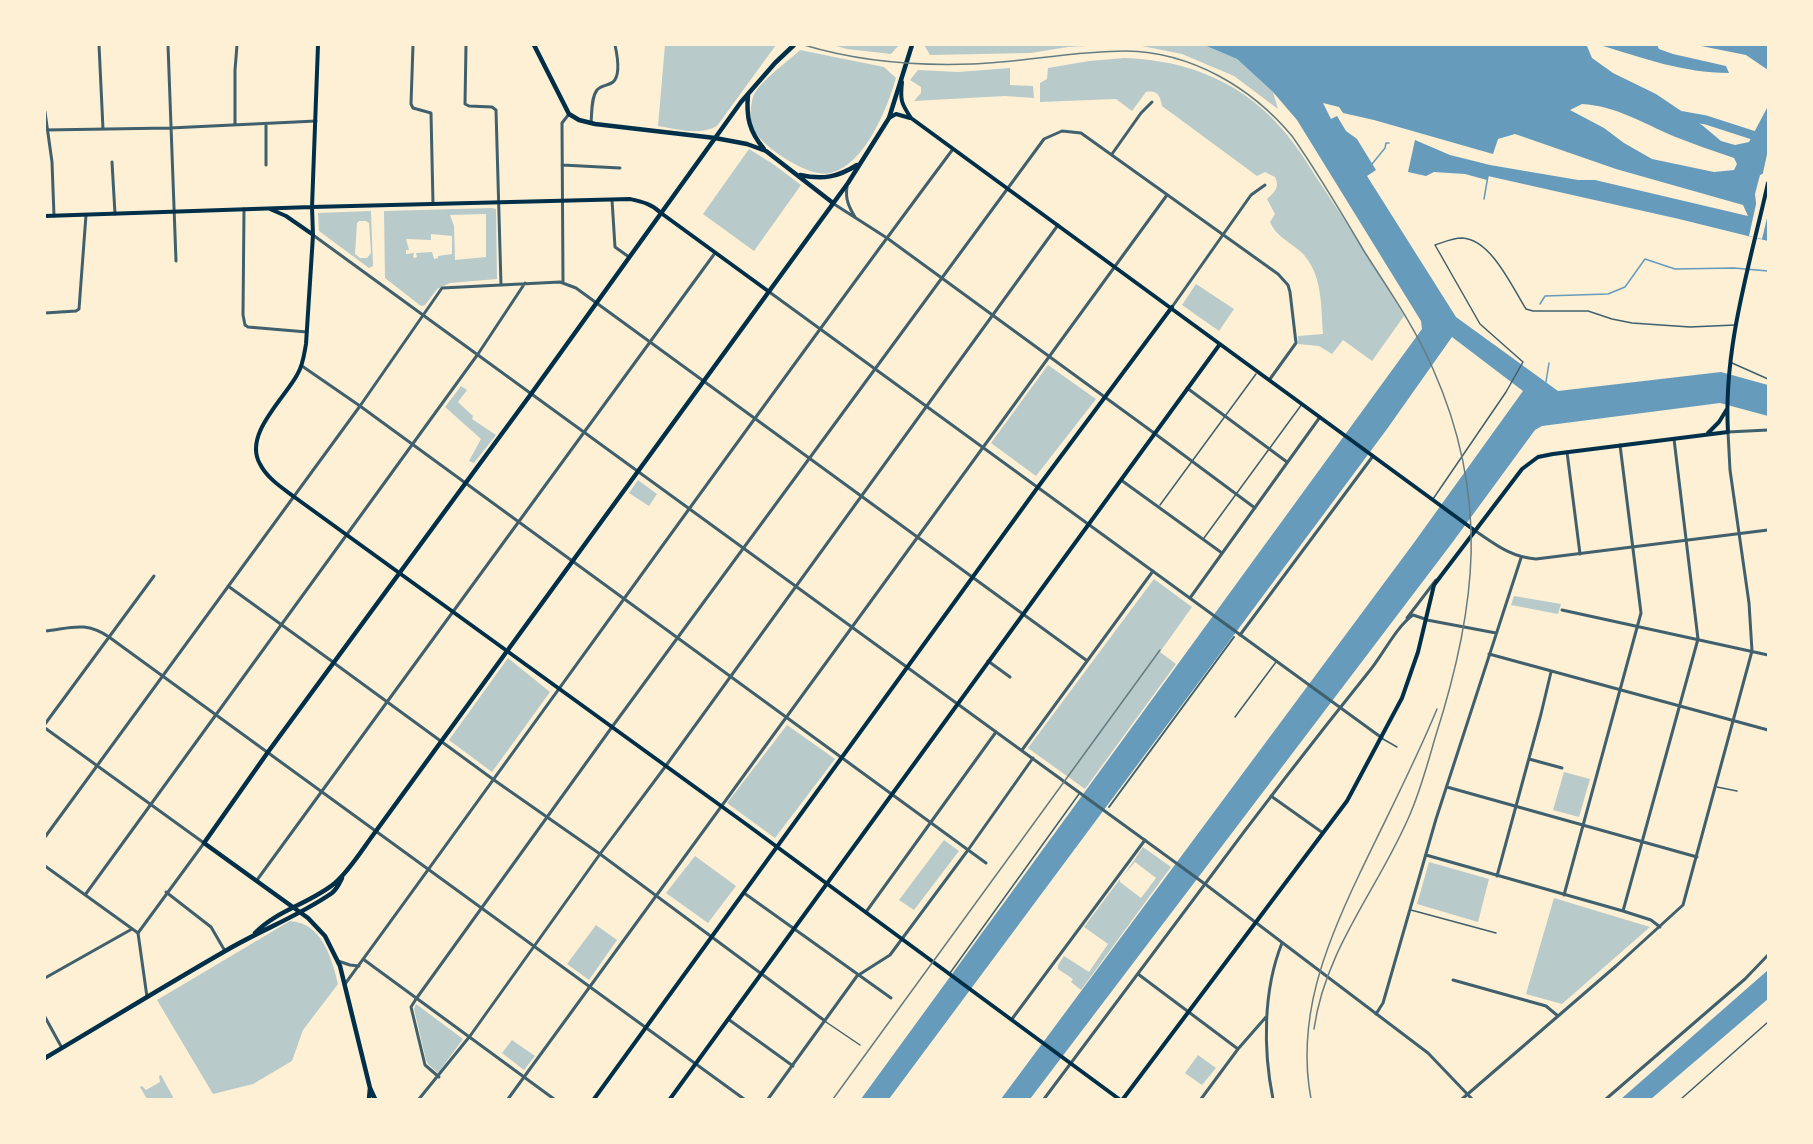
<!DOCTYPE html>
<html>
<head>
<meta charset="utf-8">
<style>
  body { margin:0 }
  #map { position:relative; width:1813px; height:1144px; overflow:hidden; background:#fdf0d5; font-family:"Roboto Serif",serif }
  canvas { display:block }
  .frame { position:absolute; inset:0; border:46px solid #fdf0d5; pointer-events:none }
</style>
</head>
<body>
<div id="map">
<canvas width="1813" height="1144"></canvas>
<div class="frame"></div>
</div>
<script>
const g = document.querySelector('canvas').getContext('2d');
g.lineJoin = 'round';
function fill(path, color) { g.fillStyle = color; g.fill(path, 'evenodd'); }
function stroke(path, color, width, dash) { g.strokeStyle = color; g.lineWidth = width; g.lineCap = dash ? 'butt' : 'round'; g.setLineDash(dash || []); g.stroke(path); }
fill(new Path2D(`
  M665,45H776L717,126C699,136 677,129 658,126Z
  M833,45H899L891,54L847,49Z
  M924,45H1106L1068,47L1031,53L930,55Z
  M1137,45H1204L1237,59L1273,92L1278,109L1234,76L1182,54Z
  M800,50L884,67L896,78C887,109 865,164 831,173C811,179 763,148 754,130C749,121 750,99 756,91C765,78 788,61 800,50Z
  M1124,58C1189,60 1246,83 1288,136C1301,152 1312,171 1324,189C1352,231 1378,273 1404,316L1372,361L1343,340L1332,354L1319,346L1298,344V336L1323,334C1321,306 1323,272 1300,251C1289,242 1275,235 1270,222L1275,214L1267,199C1275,192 1280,187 1275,177L1265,172L1257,176L1162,106C1160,96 1158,90 1146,92L1132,111L1116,99L1040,102V83L1047,79L1048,68L1089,61Z
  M1010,68V85L1033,86L1034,98L1005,96L914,101L921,93V87L910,80L918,70L958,72Z
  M749,149L773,164L801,185L754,251L703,214Z
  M492,208L496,209L497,279L450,283L437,289L425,305L421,306L385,278L384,211ZM486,214V257L455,260L454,226L450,215ZM431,234L452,236V254L438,256V258L434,259L432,252L416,253L417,257L415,258L413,257L414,253L406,254V250H409L406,239L431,240Z
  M371,211L373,266L369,268L319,231L318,213ZM359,221H366L369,223L371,253L367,258H360L355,254L357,223Z
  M1196,284L1234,309L1219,331L1182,305Z
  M1048,365L1096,399L1036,476L991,443Z
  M461,386L467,390L458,402L473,416L472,419L496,435L474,463L469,461L481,439L445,407Z
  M638,480L657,494L649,506L629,493Z
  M1154,579L1192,607L1160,652L1176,664L1085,789L1028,748Z
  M1514,596L1561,604L1558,614L1511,605Z
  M508,658L550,692L492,772L449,740Z
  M787,725L835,759L775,838L727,803Z
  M1564,772L1590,779L1579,817L1553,810Z
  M944,840L959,851L914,910L899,900Z
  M1143,847L1171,867L1081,990L1071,982L1073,979L1058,969V965L1064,956L1089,972L1108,944L1084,927L1120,879V882L1141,898L1156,878L1135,862L1124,875Z
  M695,856L736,886L708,923L666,893Z
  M1429,862L1489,879L1478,922L1417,904Z
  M1554,898L1650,927L1562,1004L1526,994Z
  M290,921C322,923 332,958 338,984L303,1030L292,1061L253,1084L213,1094L157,1000Z
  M596,925L617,940L589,980L567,964Z
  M416,1004L463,1039L438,1073L428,1064L426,1060L414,1009Z
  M512,1040L535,1056L524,1070L502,1053Z
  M1198,1055L1216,1068L1202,1085L1185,1073Z
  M161,1075L174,1099H147L140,1087L142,1086L146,1090L160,1082L159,1076Z`), '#b9caca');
fill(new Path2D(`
  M1204,45H1591L1587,46L1592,58L1613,73L1656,94L1702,125L1721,141L1735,145L1749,142L1768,106V172L1760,175L1755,194L1757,212L1768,218V241L1679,219L1488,176L1487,180L1465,174L1434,172L1426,176L1408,172L1415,140L1450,155L1490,165L1578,180H1595L1748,216L1743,205L1616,169L1515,134L1498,139L1493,154L1374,120L1343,113L1339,107L1323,103L1331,119L1337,116L1346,131L1357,139L1376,170L1367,176L1456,317L1558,391L1721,372L1768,385V416L1720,403L1542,426L1535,430L1452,543L1030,1099H1001L1413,544L1523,391L1452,337L1387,429L889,1099H861L1422,329L1421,321L1297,120L1273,92L1237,59ZM1582,104C1616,106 1643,123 1673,136C1693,144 1714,151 1734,158L1737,164L1734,170L1714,172L1652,159L1624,143L1604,128L1570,110Z
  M1600,45H1657L1659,49L1673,54L1726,66L1729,73C1683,73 1643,58 1600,45Z
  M1696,45H1768V70L1746,55Z
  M1768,970V999L1651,1099H1621Z`), '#669bbc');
fill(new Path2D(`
  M1768,150V176L1762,177L1758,195L1759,210L1768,214L1762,239L1749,236Z`), '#fdf0d5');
stroke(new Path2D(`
  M1372,164L1385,148L1386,143H1389
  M1484,199L1488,176
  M1540,304L1545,296L1608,294L1625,287L1645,259L1675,269L1734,268L1768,271
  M1546,382L1549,363`), '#669bbc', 1.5);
stroke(new Path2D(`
  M1678,115L1706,120L1768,140`), '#669bbc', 9);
stroke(new Path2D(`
  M1732,363L1768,379
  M1433,499L1506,392L1523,362L1480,324L1435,245C1444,242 1453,238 1462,238C1491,239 1512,287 1526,309L1533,311H1588L1612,319L1632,323L1690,327L1735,325
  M1160,505L1256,374
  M1204,538L1302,404
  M1235,717L1276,662
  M1383,739L1397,747
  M1717,787L1737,791
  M1411,910L1496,933
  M950,973L1079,794
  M826,1022L860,1045
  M1681,1099L1768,1022`), '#3f606c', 1.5);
stroke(new Path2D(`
  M1109,807L1234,637`), '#3f606c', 2);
stroke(new Path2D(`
  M99,45L103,129
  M168,45L176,261
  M413,45L411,104L413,108L431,113L433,204
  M466,45L465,104L469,106L492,107L496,110L501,285
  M45,112L52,162L54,216
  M591,123C592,113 591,98 597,90C601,85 608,86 613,82C621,75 617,54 615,45
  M235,124V70L237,45
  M45,130L170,128L316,121
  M1112,154L1141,113L1152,102
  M112,162L115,214
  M266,165V124
  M562,165L620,168
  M612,200L615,247L629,257
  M244,209L243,315L245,325L248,327L307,332
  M563,283L562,123L569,114
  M1172,307L1251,195L1265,185
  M45,313L76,311L79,309L86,215
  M302,366L360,406L986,863
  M1187,388L1287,462
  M1154,433L1255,508
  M1567,452L1580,554
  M1121,480L1222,553
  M228,586L333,662
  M1190,598L1320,417
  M1562,610L1768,655
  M1427,620L1496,633
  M1240,635L1373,456
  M1489,654L1768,730
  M988,661L1010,677
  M45,724L154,576
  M1022,750L1153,571
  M1529,759L1562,768
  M1447,787L1697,857
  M1271,796L1323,833
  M45,837L360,406L442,288L560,282L576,288L1086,660
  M1426,855L1623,911L1651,920L1660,927
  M45,866L138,933
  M1497,876L1541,714L1551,672
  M257,880L715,253
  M166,892L211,927L225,951
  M744,893L891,998
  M85,895L478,354L525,283
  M1564,895L1641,613L1620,445
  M1623,911L1698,639L1674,439
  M866,912L996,732
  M363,959L554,1099
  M338,961L350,965L359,966
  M1138,974L1238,1049
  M45,978L132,929
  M1453,980L1546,1006L1558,1016
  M345,984C548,706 747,425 953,149
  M1376,1014L1383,1003L1436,819L1521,558
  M45,1017L62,1048
  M728,1019L793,1066
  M1012,1019L1145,840
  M439,1077L425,1065L411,1007L416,999L612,727L1044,139L1062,131L1081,133L1278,274L1288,285L1290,292L1296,343L1270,379
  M419,1099L470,1036L600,854L665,767L1058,225
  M508,1099L1167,195
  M1044,1099L1205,884
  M1201,1099L1238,1049L1266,1017
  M1273,1099C1263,1050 1263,990 1282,943
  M1462,1099L1616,966L1683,905L1752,651L1749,603L1730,470L1728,432`), '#3f606c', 3);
stroke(new Path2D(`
  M847,187C845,199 849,207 855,217
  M834,204L887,238L1154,433
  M313,235L1205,884L1428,1053L1472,1099
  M768,291L1382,738
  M1728,432L1768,430
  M1474,530C1495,544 1510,557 1536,559L1768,530
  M1407,618L1436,580
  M45,631C72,628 85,621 109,637L744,1099
  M334,663L494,780L600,854L825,1021
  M45,728L204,843L138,933L147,997
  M1205,884C1259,811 1314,740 1371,669C1383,654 1397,626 1413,615L1425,619
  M768,1099L857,976L890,955L968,850L1033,758
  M1606,1099L1745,979L1768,955`), '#3f606c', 3);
stroke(new Path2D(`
  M318,45L312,207L313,235L306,344C304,355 303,366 297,375C284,399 243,435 260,464C267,478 281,487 293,496L746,824L1119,1099
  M902,82C900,100 901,103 911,118L1474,530
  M889,118L896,114L910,118
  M270,209L286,216L312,234
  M45,216L312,207L630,199C643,202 652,204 661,213L768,291
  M1708,433L1719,422L1727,409
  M594,1099L1038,487L1172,307
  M670,1099L1220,344
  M1123,1099L1347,801L1402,698L1418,652L1434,585L1522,469L1538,457L1553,454L1728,432C1723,348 1750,264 1768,183`), '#003049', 4);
stroke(new Path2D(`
  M534,45L569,114L579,120L595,124L715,138L747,144L766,151L833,203
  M748,94C746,117 749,131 764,149
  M800,175C823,180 838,177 857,165
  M255,933C277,910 311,903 335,883C351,869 363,848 376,831L848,183L889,118L912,45
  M45,1058C106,1022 166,985 227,950C261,930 299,916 332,893C337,889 339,884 342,878
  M369,1099L370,1088
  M375,1099L370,1088L340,966L325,936L308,918L204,843L268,752L531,394L741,102L775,63L794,45`), '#003049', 4.5);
stroke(new Path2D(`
  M804,45C857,61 917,66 972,64C1023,62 1074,51 1126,51C1191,52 1251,87 1292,136C1318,173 1341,212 1364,251C1388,289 1415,327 1433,369C1490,497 1477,608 1435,738C1428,763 1421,788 1411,812C1381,885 1325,948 1314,1029
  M833,1099L1160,650
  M1311,1099C1296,1019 1325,946 1359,875C1385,820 1414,765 1437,709`), '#657d81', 1.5);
</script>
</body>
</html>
